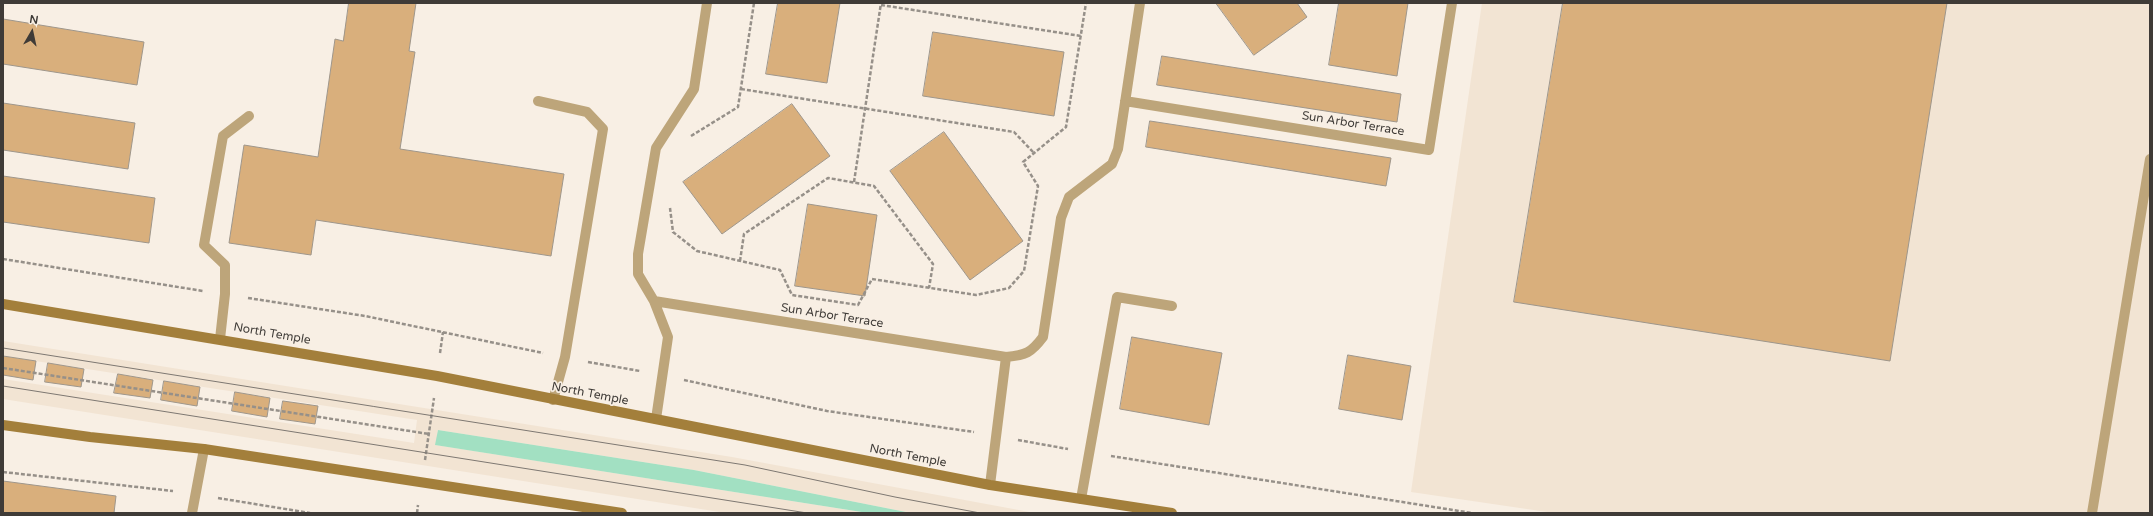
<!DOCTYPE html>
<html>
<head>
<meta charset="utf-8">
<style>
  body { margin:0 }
  #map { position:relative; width:2153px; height:516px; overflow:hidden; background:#f8efe4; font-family:"Varela Round",sans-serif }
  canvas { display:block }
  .frame { position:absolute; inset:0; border:4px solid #3f3b37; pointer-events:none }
  .north { position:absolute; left:12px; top:12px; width:40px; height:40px; -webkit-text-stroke:3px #f8efe4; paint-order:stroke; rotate:9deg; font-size:11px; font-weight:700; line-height:16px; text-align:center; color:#3f3b37 }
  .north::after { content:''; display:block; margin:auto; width:14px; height:18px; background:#3f3b37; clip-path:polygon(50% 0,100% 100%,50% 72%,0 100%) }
</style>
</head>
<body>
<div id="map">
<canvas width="2153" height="516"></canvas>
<div class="frame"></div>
<div class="north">N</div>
</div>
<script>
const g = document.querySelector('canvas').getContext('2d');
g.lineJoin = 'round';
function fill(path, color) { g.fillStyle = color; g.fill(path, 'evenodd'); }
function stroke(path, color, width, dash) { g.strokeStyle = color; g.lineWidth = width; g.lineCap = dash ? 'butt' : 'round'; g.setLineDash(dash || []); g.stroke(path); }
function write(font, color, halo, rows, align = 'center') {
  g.font = font + ' "Varela Round",sans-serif'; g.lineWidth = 3.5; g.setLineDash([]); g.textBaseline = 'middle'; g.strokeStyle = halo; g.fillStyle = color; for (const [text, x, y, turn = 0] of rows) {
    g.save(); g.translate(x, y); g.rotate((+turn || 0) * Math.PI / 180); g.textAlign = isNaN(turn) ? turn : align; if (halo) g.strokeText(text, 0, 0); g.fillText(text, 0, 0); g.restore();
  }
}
fill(new Path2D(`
  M1482,3H2150V513H1554L1411,492Z
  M3,341L732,457L1035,513H911L694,470L438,430L436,445L868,513H726L3,399V379L414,443L417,420L3,356Z`), '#f2e4d3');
fill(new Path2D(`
  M438,430L694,470L911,513H868L435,445Z`), '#a2e0c2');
const building = new Path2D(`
  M349,3H416L409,51L415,52L400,149L564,174L551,256L316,220L311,255L229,243L244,145L318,157L335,39L343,41Z
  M778,3H840L827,83L766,74Z
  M1216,3H1297L1307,17L1254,55Z
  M1339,3H1408L1397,76L1329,65Z
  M1563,3H1947L1890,361L1514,302Z
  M3,19L144,42L137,85L3,64Z
  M933,32L1064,52L1054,116L923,96Z
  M1162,56L1401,94L1397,122L1157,85Z
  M3,103L135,123L128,169L3,150Z
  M792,104L830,156L722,234L683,182Z
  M1150,121L1391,158L1386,186L1146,147Z
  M944,132L1023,241L970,280L890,171Z
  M3,176L155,198L149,243L3,222Z
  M808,204L877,215L865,296L795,286Z
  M1132,337L1222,353L1209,425L1120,409Z
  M1348,355L1411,366L1402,420L1339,409Z
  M3,356L36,361L33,380L3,375Z
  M48,363L84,369L81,387L45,382Z
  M118,374L153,380L150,398L114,393Z
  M164,381L200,387L197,406L161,400Z
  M235,392L270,398L267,417L232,411Z
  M283,401L318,406L315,424L280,419Z
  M3,481L116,496L114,513H3Z`);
fill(building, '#d9af7c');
stroke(building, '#9e968b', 1);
stroke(new Path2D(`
  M881,5L1081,36
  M741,89L1014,132L1034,153
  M691,136L738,107L754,3
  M854,182L881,3
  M670,208L673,232L697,251L780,270L792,295L858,305L872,279L976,295L1009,288L1024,271L1038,186L1023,162L1066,127L1086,3
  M3,259L203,291
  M740,261L744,234L828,178L874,186L933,264L929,288
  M248,298L365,316L543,353
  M440,353L443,332
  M588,362L640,371
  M3,368L429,434
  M684,380L827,411L974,432
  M1018,440L1068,449
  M1111,456L1472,513
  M425,460L434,398
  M3,472L173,491
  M218,498L310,513
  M417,513L418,505`), '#969089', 2.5, [4, 2]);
stroke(new Path2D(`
  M538,101L587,112L603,129L565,357L553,400
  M220,339L225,294V265L204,245L223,136L249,116
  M1081,499L1117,297L1172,306
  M192,513L204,449
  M2092,513L2150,159`), '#bda57a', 10);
stroke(new Path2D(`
  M707,3L694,89L656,148L638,254V274L654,301L1006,357
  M1125,101L1429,150L1452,3
  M654,301L668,337L656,419
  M990,485L1006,357C1026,355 1031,353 1043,337L1061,218L1069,197L1112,164L1118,149L1140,3`), '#bda57a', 10);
stroke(new Path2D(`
  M3,304L437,376L990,485L1172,513
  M3,425L90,437L204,449L622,513`), '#a37f3b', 10);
stroke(new Path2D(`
  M3,348L745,465L895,497L980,513
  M3,386L807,513`), '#7e7872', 1);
write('12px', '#3f3b37', '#f8efe4', [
  ["Sun Arbor Terrace",1353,124,9],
  ["Sun Arbor Terrace",832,316,9],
  ["North Temple",272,334,10],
  ["North Temple",590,394,11],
  ["North Temple",908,456,11]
]);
</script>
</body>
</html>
